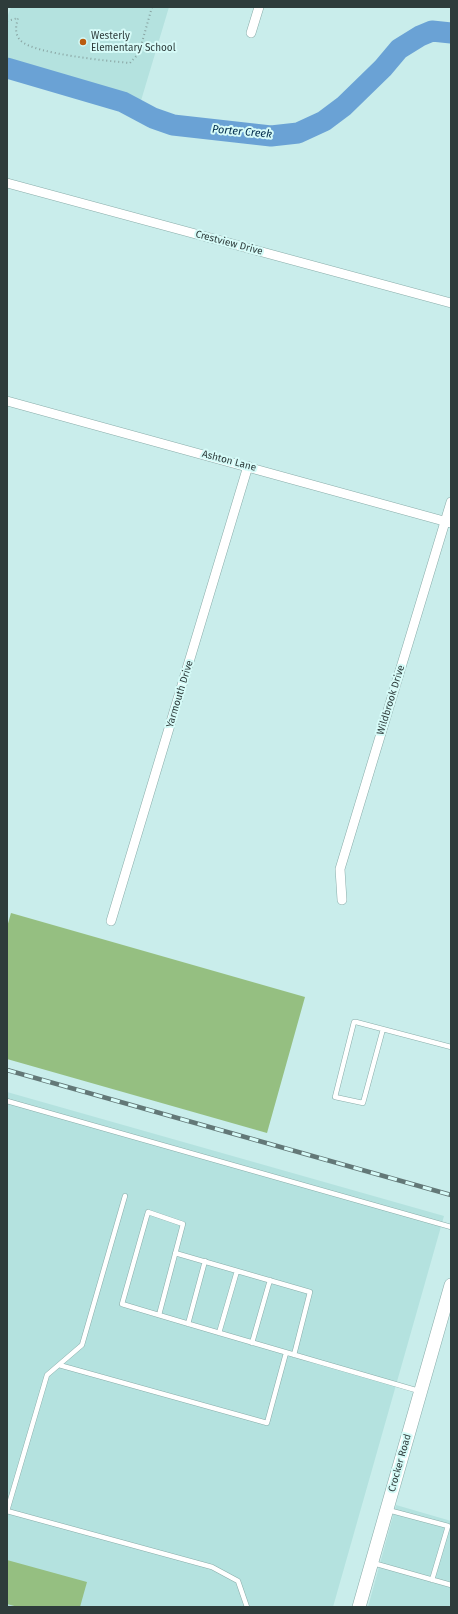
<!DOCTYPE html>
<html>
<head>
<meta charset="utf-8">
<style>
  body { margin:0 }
  #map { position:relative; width:458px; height:1614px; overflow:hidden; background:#c9edeb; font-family:"Fira Sans",sans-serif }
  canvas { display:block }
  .frame { position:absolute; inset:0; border:8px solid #2e3c3b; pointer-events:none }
</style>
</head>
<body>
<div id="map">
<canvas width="458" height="1614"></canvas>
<div class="frame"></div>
</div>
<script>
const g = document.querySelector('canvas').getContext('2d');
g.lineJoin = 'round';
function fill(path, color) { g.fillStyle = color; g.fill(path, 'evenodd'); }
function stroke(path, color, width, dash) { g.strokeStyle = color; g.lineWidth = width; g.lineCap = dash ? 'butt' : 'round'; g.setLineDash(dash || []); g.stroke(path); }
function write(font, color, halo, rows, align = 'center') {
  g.font = font + ' "Fira Sans",sans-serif'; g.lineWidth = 4; g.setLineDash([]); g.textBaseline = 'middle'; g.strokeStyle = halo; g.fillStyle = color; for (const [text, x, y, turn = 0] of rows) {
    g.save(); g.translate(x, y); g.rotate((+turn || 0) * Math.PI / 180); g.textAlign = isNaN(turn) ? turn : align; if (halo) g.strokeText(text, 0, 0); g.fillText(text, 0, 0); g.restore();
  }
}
fill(new Path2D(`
  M11,7H169L140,104L7,66V18Z
  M7,1092L444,1216L333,1607H7Z
  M396,1505L451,1521V1607H368Z`), '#b4e2df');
fill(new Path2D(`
  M11,913L305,997L267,1133L7,1059V927Z
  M7,1560L87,1582L80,1607H18L7,1604Z`), '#95bf81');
stroke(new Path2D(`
  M7,68L123,102L153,118L173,125L271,136L298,133L324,121L344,106L383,68L399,49L420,36L432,31L451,33`), '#6aa2d5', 21);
const lane = new Path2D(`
  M383,1029L363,1103L335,1097L354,1022H356L451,1047
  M7,1101L451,1227
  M175,1253L310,1292L294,1355
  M159,1315L183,1224L148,1212L122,1304C221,1334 320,1362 419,1391
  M188,1324L205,1261
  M219,1333L237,1271
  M252,1343L270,1280
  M59,1365L267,1423L286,1353
  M388,1510L448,1526L432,1580
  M7,1511L47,1375L82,1345L125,1196
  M7,1511L212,1567L238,1581L247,1607
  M373,1563L451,1585`);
const street = new Path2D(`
  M251,33L259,7
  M7,183L451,303
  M7,401L451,523
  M342,900L340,869L451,502
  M111,921L248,466`);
const secondary = new Path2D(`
  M359,1607L451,1285`);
stroke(lane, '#8aadaa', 5.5);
stroke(street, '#8aadaa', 10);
stroke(secondary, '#8aadaa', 14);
stroke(new Path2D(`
  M7,21L18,18C16,26 14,34 21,41C35,54 109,61 130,63L139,53L152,7`), '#89a4a2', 2, [1, 3]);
stroke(lane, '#fff', 4.5);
stroke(street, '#fff', 9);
stroke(secondary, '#fff', 13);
const rail = new Path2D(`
  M7,1070L451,1195`);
stroke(rail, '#637877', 4.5);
stroke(rail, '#d6fbf8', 3, [9]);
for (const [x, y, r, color] of [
  [83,42,4,"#ba5c0e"]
]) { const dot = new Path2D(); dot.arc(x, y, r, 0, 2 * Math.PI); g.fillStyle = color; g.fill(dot); stroke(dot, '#d6fbf8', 1.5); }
write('10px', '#2e3c3b', '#d6fbf8', [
  ["Westerly",91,36],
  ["Elementary School",91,48]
], 'left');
write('10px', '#2e3c3b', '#d6fbf8', [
  ["Crestview Drive",229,243,15],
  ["Ashton Lane",229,461,15],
  ["Yarmouth Drive",180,694,-73],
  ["Wildbrook Drive",391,700,-73],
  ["Crocker Road",400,1463,-74]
]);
write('italic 11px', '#002b4c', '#d6fbf8', [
  ["Porter Creek",242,132,5]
]);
</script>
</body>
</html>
